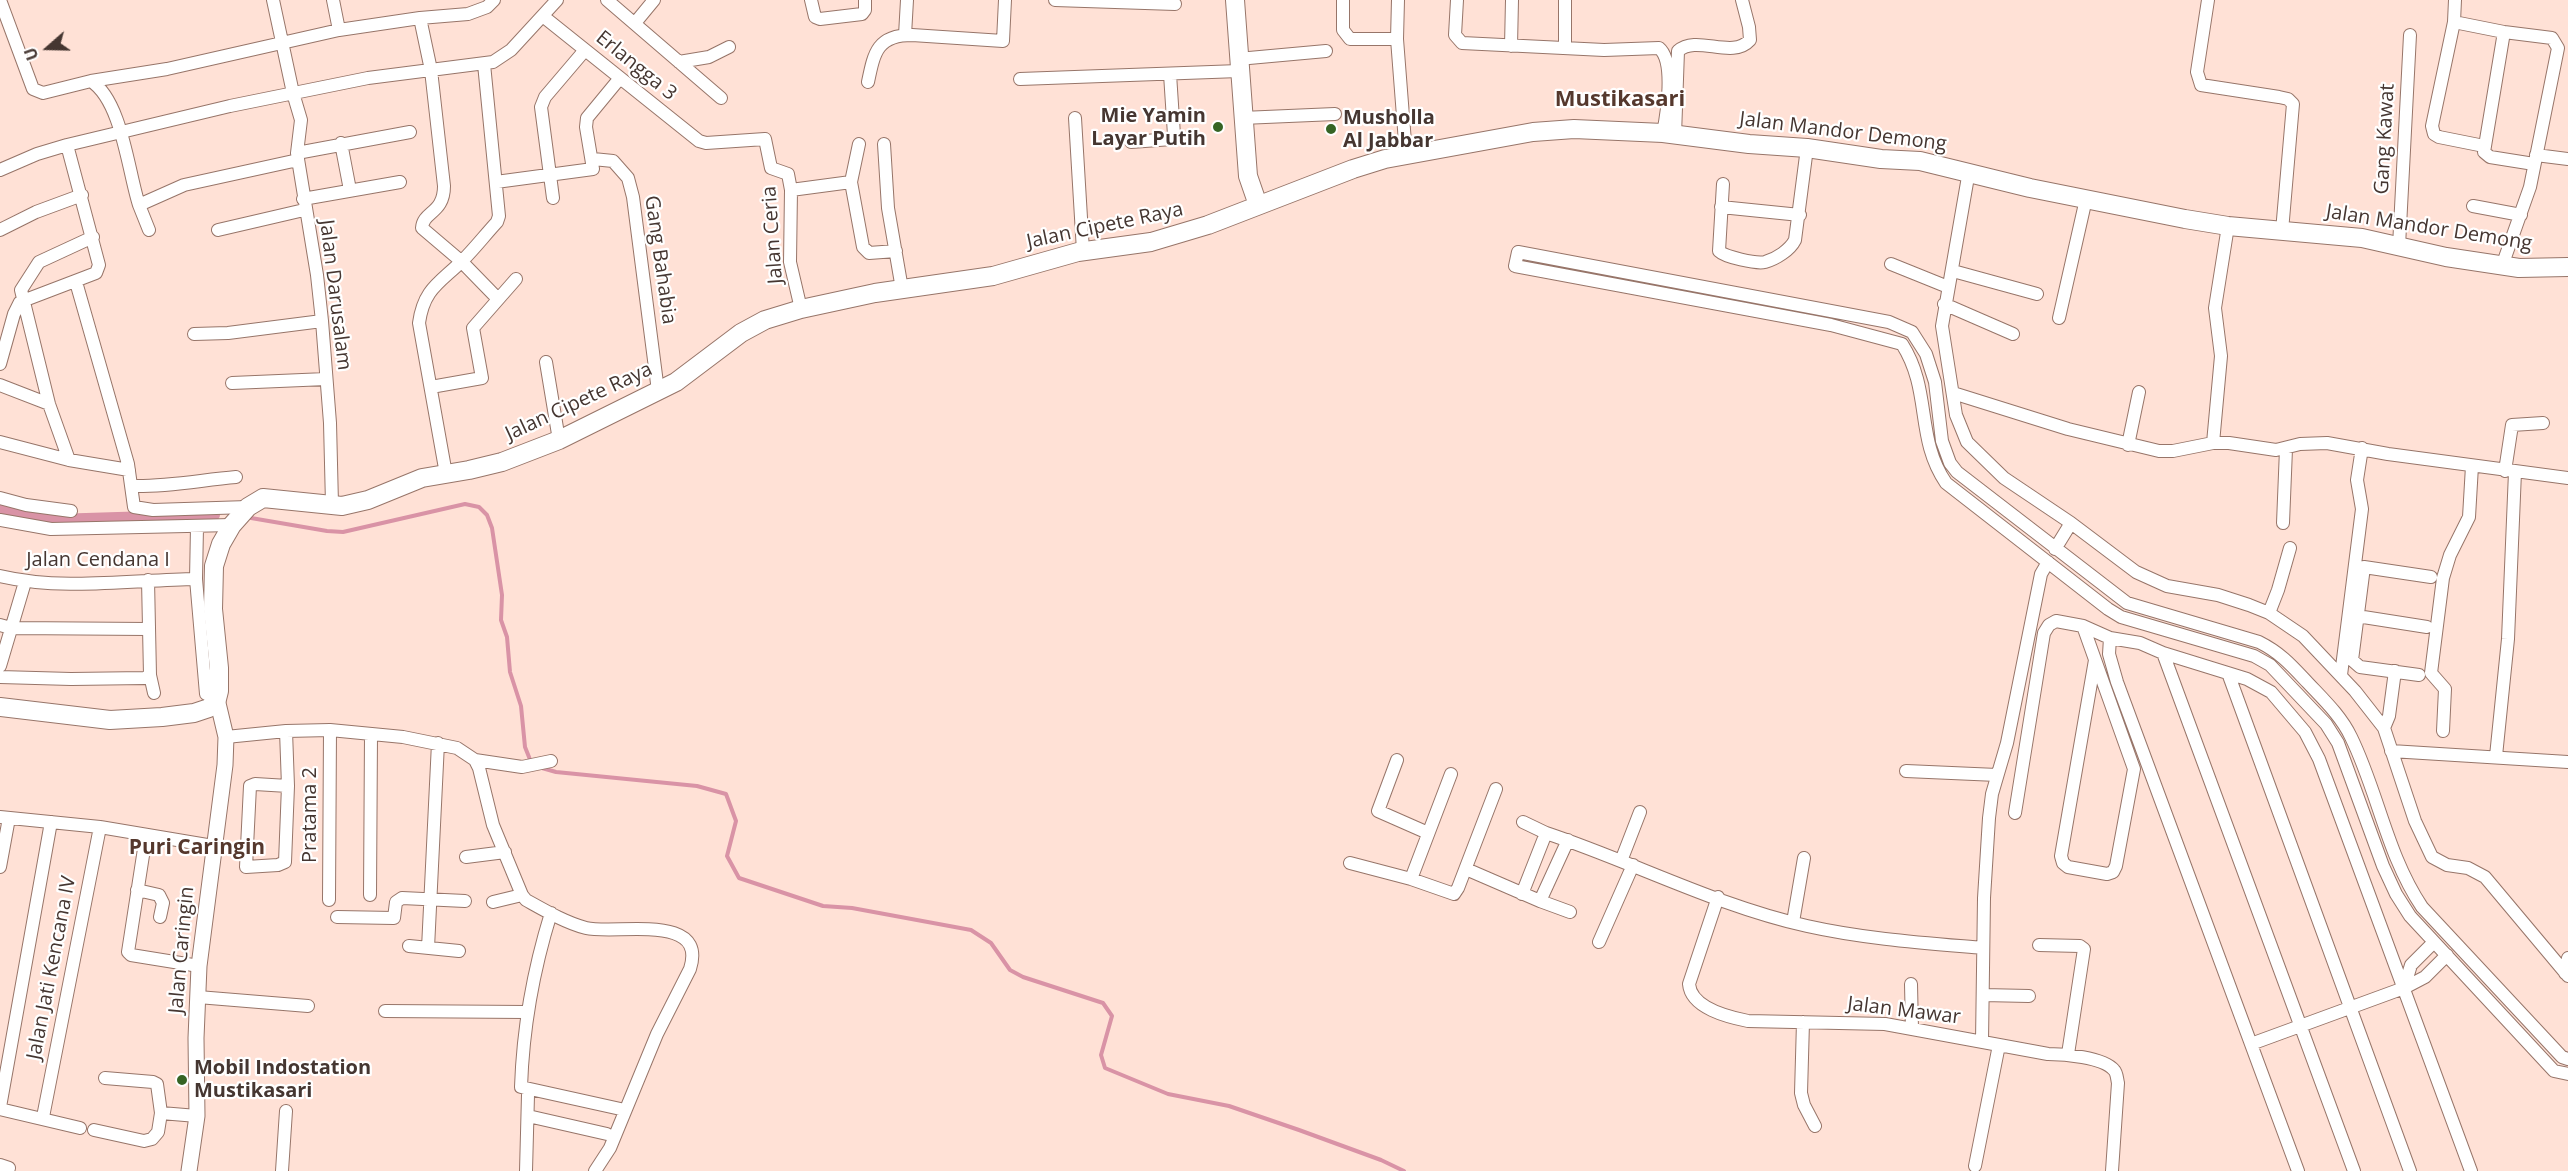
<!DOCTYPE html>
<html>
<head>
<meta charset="utf-8">
<style>
  body { margin:0 }
  #map { position:relative; width:2568px; height:1171px; overflow:hidden; background:#ffe1d6; font-family:"Open Sans",sans-serif }
  canvas { display:block }
  .north { position:absolute; left:18px; top:18px; width:60px; height:60px; -webkit-text-stroke:4px #fff; paint-order:stroke; rotate:250deg; font-size:16px; font-weight:700; line-height:24px; text-align:center; color:#453631 }
  .north::after { content:''; display:block; margin:auto; width:21px; height:27px; background:#453631; clip-path:polygon(50% 0,100% 100%,50% 72%,0 100%) }
</style>
</head>
<body>
<div id="map">
<canvas width="2568" height="1171"></canvas>
<div class="north">U</div>
</div>
<script>
const g = document.querySelector('canvas').getContext('2d');
g.lineJoin = 'round';
function stroke(path, color, width, dash) { g.strokeStyle = color; g.lineWidth = width; g.lineCap = dash ? 'butt' : 'round'; g.setLineDash(dash || []); g.stroke(path); }
function write(font, color, halo, rows, align = 'center') {
  g.font = font + ' "Open Sans",sans-serif'; g.lineWidth = 4.5; g.setLineDash([]); g.textBaseline = 'middle'; g.strokeStyle = halo; g.fillStyle = color; for (const [text, x, y, turn = 0] of rows) {
    g.save(); g.translate(x, y); g.rotate((+turn || 0) * Math.PI / 180); g.textAlign = isNaN(turn) ? turn : align; if (halo) g.strokeText(text, 0, 0); g.fillText(text, 0, 0); g.restore();
  }
}
stroke(new Path2D(`
  M251,518L327,531L343,532L465,504L479,507L487,515L492,528L502,595L501,620L507,637L510,672L521,706L525,747L531,762
  M542,768L556,772L697,786L726,794L736,821L727,856L739,878L823,906L852,908L971,930L991,943L1010,970L1023,977L1103,1003L1112,1016L1101,1055L1105,1068L1168,1094L1229,1106L1299,1130L1381,1160L1404,1171`), '#d993a6', 4);
stroke(new Path2D(`
  M0,508L27,516L54,520L214,515`), '#d993a6', 12);
const minor = new Path2D(`
  M0,0L33,89L43,93L91,81L167,69L339,30L420,18L468,14L487,7L494,0
  M273,0L293,93L301,120L297,153L317,275L322,321L330,423L332,504
  M333,0L339,30
  M607,0L721,98
  M811,0L815,17L820,19L862,14L865,10V0
  M1055,0L1175,4
  M1343,0V30L1350,39H1397
  M1398,0L1397,39L1406,155
  M1457,0L1455,35L1462,43L1604,50L1659,48C1675,61 1667,113 1663,133
  M1565,0V47
  M2208,0L2197,72L2201,85L2279,97L2288,99L2293,104L2282,231
  M2455,0L2454,22L2432,126L2434,134L2439,137L2484,146
  M544,17L699,141L706,143L765,139L771,168L788,174L791,190L790,262L801,309
  M420,18L431,70L444,186C444,214 423,211 422,228L462,262L498,299
  M2454,22L2504,32L2552,38L2558,48L2530,187L2502,266
  M635,23L654,0
  M2504,32L2484,152L2490,157L2534,164
  M905,35L907,0
  M1511,46L1512,0
  M1238,59L1326,51
  M679,62L709,57L729,47
  M1020,79L1239,71
  M91,81C122,101 128,171 139,205
  M868,82C874,53 877,35 912,35L1003,41L1005,0
  M1075,118L1083,251
  M1242,118L1335,114
  M1675,135L1678,51C1697,34 1732,60 1750,40L1749,27L1742,0
  M1131,142L1172,139L1174,135L1170,74
  M341,143L350,190
  M859,144L851,182L863,247L869,253L896,251
  M884,144L888,208L902,289
  M297,153L410,132
  M2536,155L2568,159
  M593,159L613,161L628,178L633,197L658,391
  M0,170L37,154L67,145L230,106L368,78L493,62L511,50L557,0
  M1969,171L1942,326L1956,415L1967,442L2004,478L2071,523L2136,572L2167,586L2218,595L2249,605L2269,613L2303,636L2355,691L2384,728L2415,821L2432,857L2447,865L2468,868L2485,877L2568,976
  M496,182L593,169L586,127L587,118L620,78
  M1723,184L1719,251C1725,257 1756,264 1765,262C1776,259 1790,250 1795,240L1807,148
  M791,190L851,182
  M553,198L541,107L545,97L585,50
  M303,199L400,182
  M2473,206L2521,215
  M1721,207L1800,215
  M0,230L36,212L82,195
  M149,230L139,205L184,185L298,160
  M218,230L304,210
  M2399,246L2410,35
  M1891,264L1948,287
  M1953,271L2037,294
  M76,282L128,464L134,507L153,510L248,507
  M1944,304L2013,334
  M2059,318L2086,199
  M194,334L228,333L322,321
  M546,362L559,440
  M0,364L14,314L20,302L96,273L99,265L67,145
  M232,383L326,379
  M0,385L49,404
  M431,387L482,378L473,328L516,279
  M1953,393L2068,429L2159,451H2173L2213,443H2229L2276,450L2300,444L2327,443L2388,454L2568,478
  M0,442L69,460L129,470
  M2213,443L2221,356L2215,308L2228,226
  M2128,445L2139,392
  M69,460L49,404L21,290L39,262L93,237
  M2505,471L2512,425L2543,423
  M446,474L419,323C424,288 440,283 463,260C475,248 485,235 497,222L499,216L484,64
  M132,486C167,487 201,480 236,477
  M0,498L26,505L71,511
  M0,520L51,529L232,525
  M2283,523L2286,449
  M197,527L196,579L206,694
  M2055,549L2071,523
  M0,576C63,591 132,580 196,579
  M148,580L150,675L154,693
  M2269,613L2278,590L2290,548
  M2357,616L2427,627
  M0,625L11,628L148,629
  M2083,626L2110,638
  M2163,653L2354,1171
  M0,666L25,582
  M2228,673L2410,1171
  M2341,675L2362,509L2357,480L2362,448
  M2419,675L2360,667L2352,660L2364,567L2431,577
  M0,677L71,679L145,678L150,675
  M2384,728L2389,716L2395,671
  M286,731L288,786L285,862L278,865L246,867L250,786L255,784L288,786
  M2443,731L2445,689L2431,673L2443,578L2450,555L2469,517L2472,466
  M226,737L286,731L330,730L403,737L457,748L475,760L479,768L493,825L522,895L526,900C544,910 566,923 586,928C616,935 708,912 690,969L657,1034L610,1148L595,1171
  M2391,751L2568,762
  M2496,756L2508,639L2515,472
  M475,760L522,767L551,761
  M1397,760L1378,811L1428,833
  M1906,771L1997,775
  M2015,813L2044,633L2049,625L2056,621L2083,626L2134,769L2116,866L2113,872L2107,874L2068,867L2063,863L2061,856L2095,660
  M0,817L100,827L213,846
  M1523,822L1546,833
  M146,836L128,952L131,955L199,966
  M466,857L505,852
  M1621,861L1640,812
  M1350,863L1411,879L1454,894L1458,888L1496,789
  M0,867L9,818
  M1466,869L1540,901L1568,840
  M1411,879L1451,774
  M137,890L159,895L163,903L160,917
  M1522,894L1546,833C1633,862 1717,906 1807,926C1865,939 1925,943 1983,948
  M370,895L371,735
  M1718,897L1689,984C1691,1008 1728,1017 1748,1021L1885,1024L2048,1054C2063,1054 2103,1057 2114,1070C2117,1073 2117,1079 2118,1083L2112,1171
  M329,900L330,730
  M1540,901L1570,912
  M493,902L522,895
  M551,913C533,971 523,1027 521,1087L625,1110
  M337,917L394,918L396,902L402,898L465,901
  M1793,922L1804,858
  M1599,942L1633,865
  M2039,945L2080,946L2084,949L2068,1054
  M409,946L459,951
  M428,948L438,743
  M2565,973L2568,958
  M1911,984L1912,1029
  M2404,988L2411,965L2434,942
  M1983,995L2029,996
  M198,997L308,1006
  M385,1011L526,1012
  M1803,1022L1801,1093L1804,1105L1815,1126
  M1982,1041L1984,898L1989,818L1992,794L2007,743L2041,574L2048,562
  M2251,1044L2404,988L2425,977L2447,955
  M2568,1059L2562,1057L2422,907C2387,855 2378,792 2351,737C2341,716 2324,700 2308,683C2292,666 2281,653 2259,642L2127,603L1957,472L1950,463L1942,441L1935,382L1926,354L1912,332L1889,322L1518,252L1515,266L1831,325L1902,344C1932,391 1915,438 1946,483L2108,609L2121,617L2254,656L2270,665L2326,724L2338,743L2383,866L2396,894L2410,916L2554,1071L2568,1074
  M0,1107L51,822
  M0,1109L80,1128
  M161,1113L197,1116
  M528,1116L607,1134
  M43,1117L100,827
  M94,1130L144,1141L152,1139L158,1132L161,1113L157,1084L153,1082L105,1078
  M0,1165L9,1168L8,1171
  M1975,1166L1999,1045
  M282,1171L286,1111
  M526,1171L528,1095
  M2298,1171L2117,682L2109,654L2110,638L2140,643L2163,653L2247,679L2271,692L2305,732L2319,759L2471,1171`);
const tertiary = new Path2D(`
  M189,1171L197,1116L196,1038L199,966L225,765L226,737L217,699`);
const secondary = new Path2D(`
  M1235,0L1248,176L1258,205
  M0,707L110,720L162,717L194,713L209,708L217,699L219,691V668L213,609L214,566L221,544L232,525L248,507L263,498L342,506L368,500L422,478L469,470L502,462L559,440L676,382L741,333L765,320L801,309L875,293L993,276L1078,252L1151,242L1208,225L1353,169L1385,159L1533,132L1574,129L1663,133L1749,144L1807,148L1881,159L1920,161L2030,188L2185,219L2228,226L2362,238L2446,257L2519,268L2568,267`);
stroke(minor, '#977569', 14);
stroke(tertiary, '#977569', 17);
stroke(secondary, '#977569', 20);
stroke(minor, '#fff', 12);
stroke(tertiary, '#fff', 15);
stroke(secondary, '#fff', 18);
for (const [x, y, r, color] of [
  [1218,127,6,"#366424"],
  [1331,129,6,"#366424"],
  [182,1080,6,"#366424"]
]) { const dot = new Path2D(); dot.arc(x, y, r, 0, 2 * Math.PI); g.fillStyle = color; g.fill(dot); stroke(dot, '#fff', 2); }
write('20px', '#453631', '#fff', [
  ["Erlangga 3",636,66,39],
  ["Jalan Mandor Demong",1843,132,7],
  ["Gang Kawat",2385,139,-87],
  ["Jalan Cipete Raya",1105,226,-12],
  ["Jalan Mandor Demong",2429,228,9],
  ["Jalan Ceria",773,235,-94],
  ["Gang Bahabia",660,260,82],
  ["Jalan Darusalam",335,295,83],
  ["Jalan Cipete Raya",579,402,-25],
  ["Jalan Cendana I",98,560],
  ["Pratama 2",310,815,-90],
  ["Jalan Caringin",182,950,-85],
  ["Jalan Jati Kencana IV",52,968,-79],
  ["Jalan Mawar",1904,1011,7]
]);
write('bold 20px', '#453631', '#fff', [
  ["Mie Yamin",1206,116,"right"],
  ["Layar Putih",1206,139,"right"],
  ["Musholla",1343,118],
  ["Al Jabbar",1343,141],
  ["Mobil Indostation",194,1068],
  ["Mustikasari",194,1091]
], 'left');
write('bold 21px', '#55382d', '#fff', [
  ["Puri Caringin",197,848]
]);
write('bold 22px', '#55382d', '#fff', [
  ["Mustikasari",1620,100]
]);
</script>
</body>
</html>
